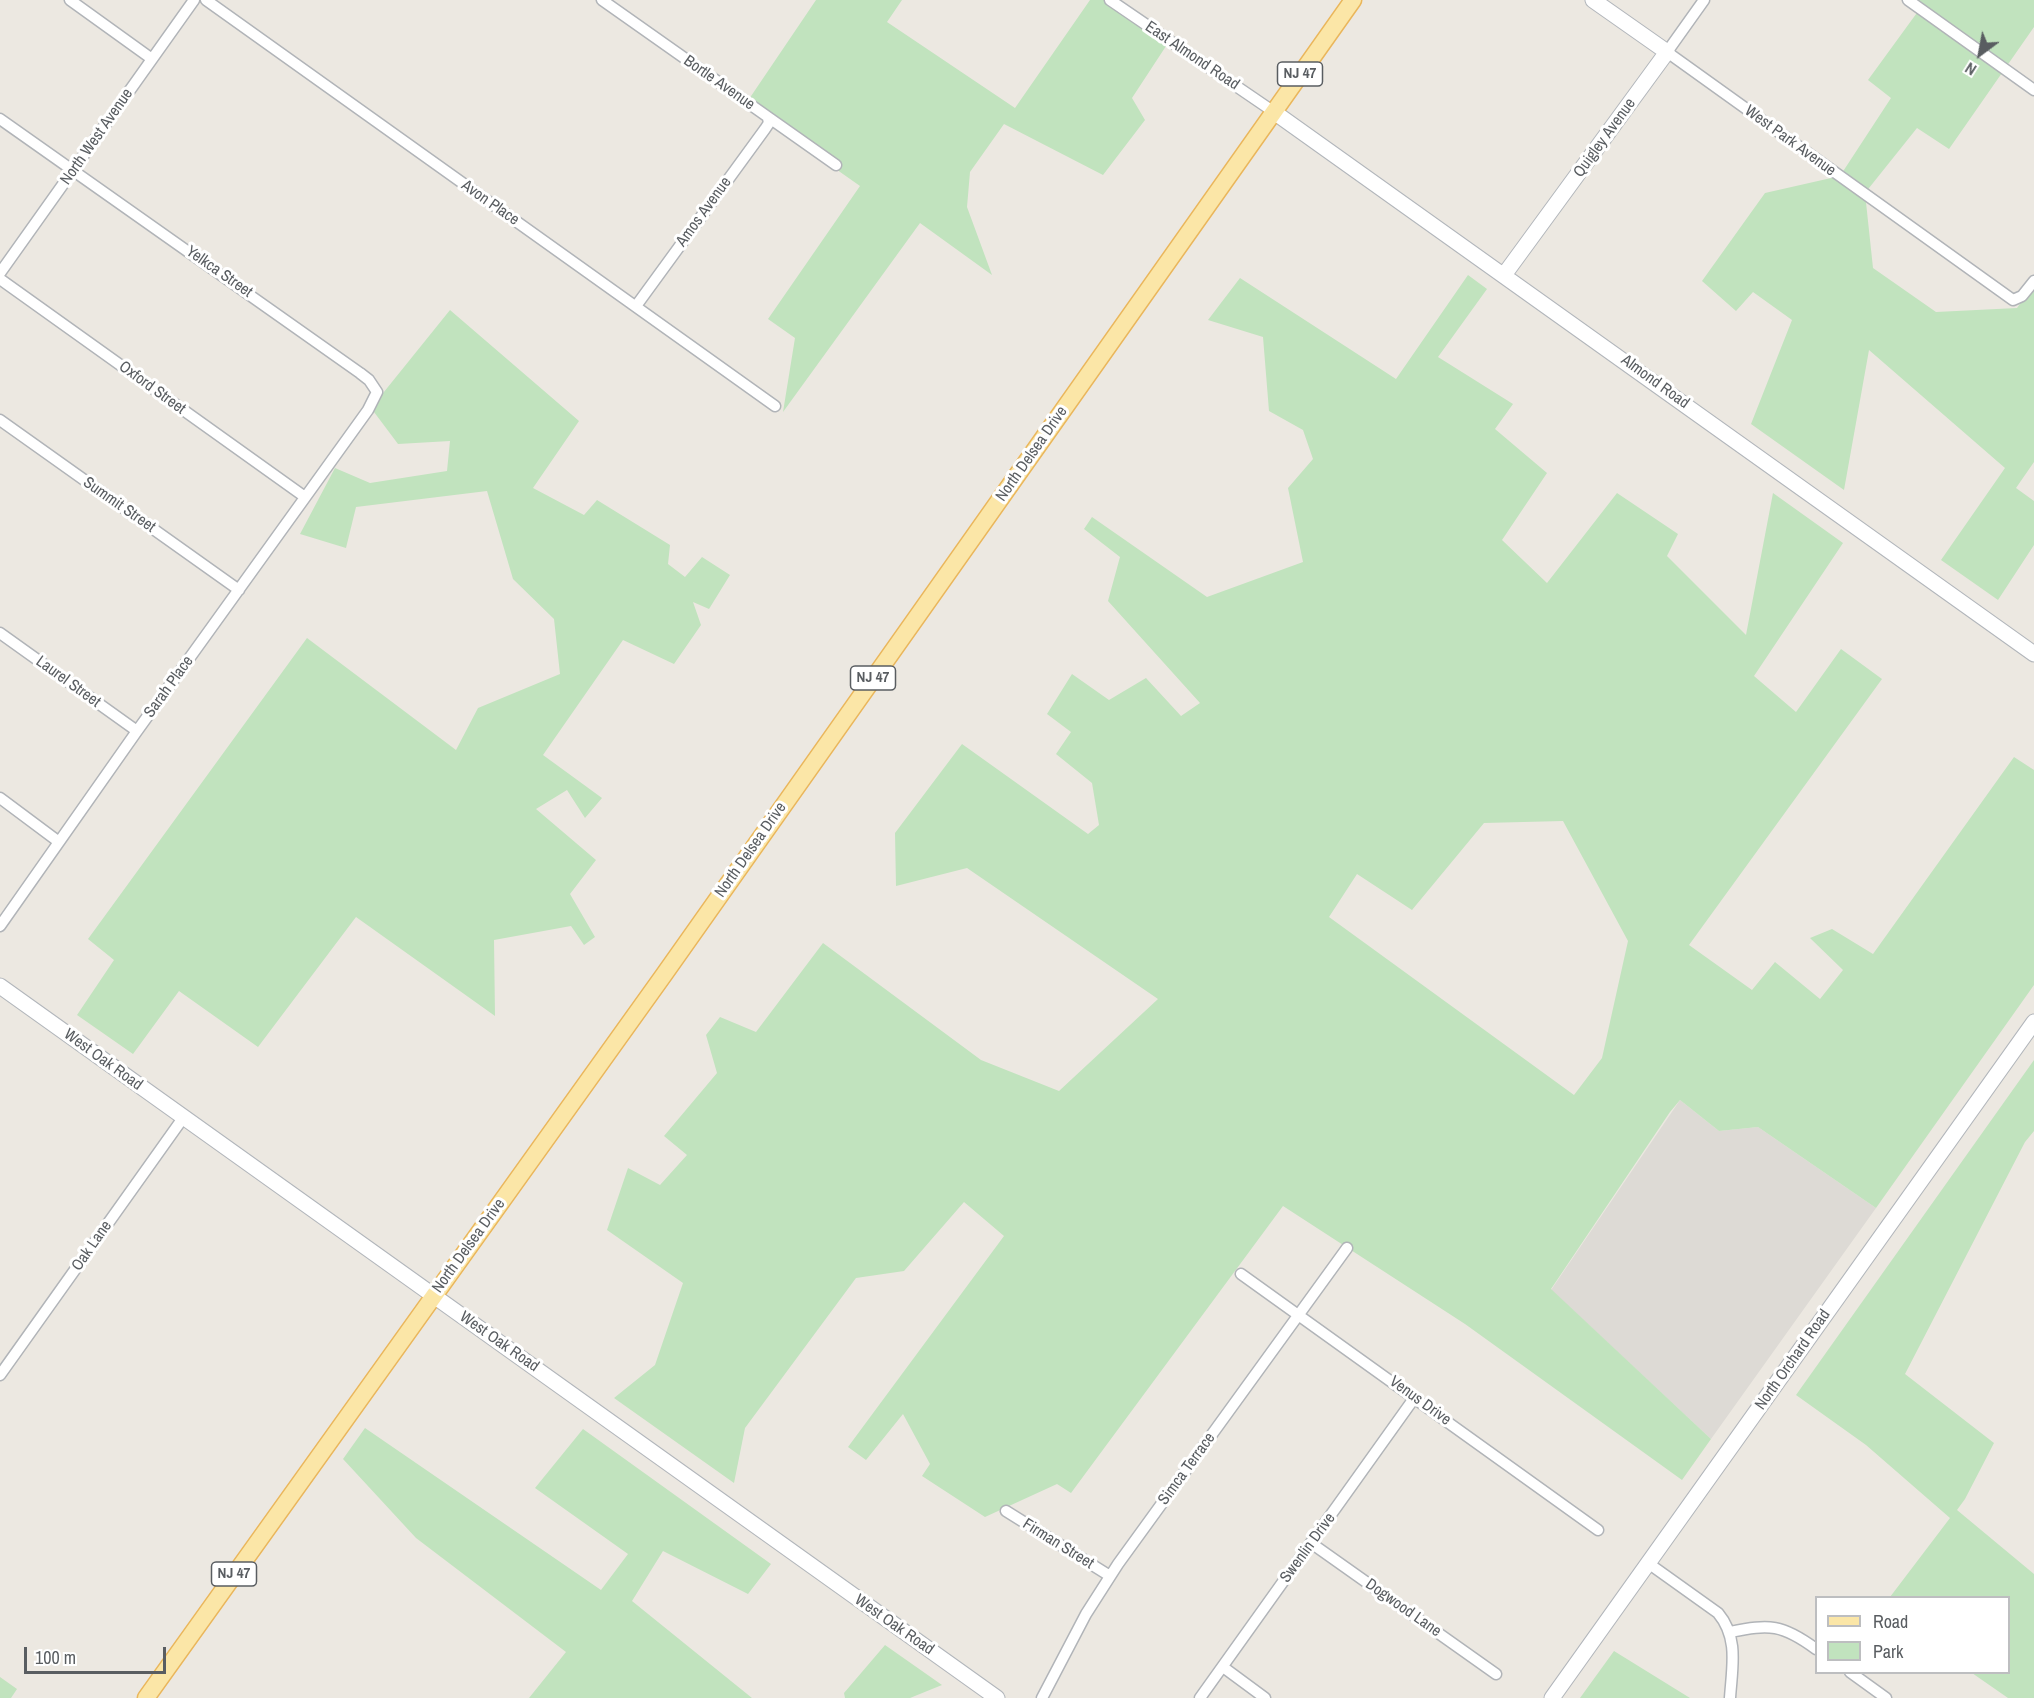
<!DOCTYPE html>
<html>
<head>
<meta charset="utf-8">
<style>
  body { margin:0 }
  #map { position:relative; width:2034px; height:1698px; overflow:hidden; background:#ece8e1; font-family:"Archivo Narrow",sans-serif }
  canvas { display:block }
  .legend { position:absolute; left:1815px; top:1596px; width:195px; height:78px; box-sizing:border-box; background:#fff; border:2px solid #bdbec0; margin:0; padding:8px 10px; list-style:none; font-size:18px; color:#595d61 }
  .legend li { display:flex; align-items:center; gap:12px; height:30px }
  .legend b { width:30px; border:2px solid #bdbec0 }
  .north { position:absolute; left:1950px; top:24px; width:60px; height:60px; -webkit-text-stroke:4px #fff; paint-order:stroke; rotate:212deg; font-size:16px; font-weight:700; line-height:24px; text-align:center; color:#595d61 }
  .north::after { content:''; display:block; margin:auto; width:21px; height:27px; background:#595d61; clip-path:polygon(50% 0,100% 100%,50% 72%,0 100%) }
  .scale { position:absolute; left:24px; top:1647px; width:142px; height:27px; box-sizing:border-box; border:3px solid #595d61; border-top:0; padding-left:8px; font-size:18px; line-height:21px; white-space:nowrap; color:#595d61; -webkit-text-stroke:4px #fff; paint-order:stroke }
</style>
</head>
<body>
<div id="map">
<canvas width="2034" height="1698"></canvas>
<ul class="legend">
<li><b style="height:8px;background:#fbe6a7"></b>Road</li>
<li><b style="height:16px;background:#c1e3be"></b>Park</li>
</ul>
<div class="north">N</div>
<div class="scale">100 m</div>
</div>
<script>
const g = document.querySelector('canvas').getContext('2d');
g.lineJoin = 'round';
function fill(path, color) { g.fillStyle = color; g.fill(path, 'evenodd'); }
function stroke(path, color, width, dash) { g.strokeStyle = color; g.lineWidth = width; g.lineCap = dash ? 'butt' : 'round'; g.setLineDash(dash || []); g.stroke(path); }
function write(font, color, halo, rows, align = 'center') {
  g.font = font + ' "Archivo Narrow",sans-serif'; g.lineWidth = 6; g.setLineDash([]); g.textBaseline = 'middle'; g.strokeStyle = halo; g.fillStyle = color; for (const [text, x, y, turn = 0] of rows) {
    g.save(); g.translate(x, y); g.rotate((+turn || 0) * Math.PI / 180); g.textAlign = isNaN(turn) ? turn : align; if (halo) g.strokeText(text, 0, 0); g.fillText(text, 0, 0); g.restore();
  }
}
fill(new Path2D(`
  M1680,1100L1719,1131L1758,1127L1876,1208L1711,1439L1551,1290Z`), '#dddad5');
fill(new Path2D(`
  M816,0H902L887,22L1015,108L1090,0H1112L1170,40L1132,98L1145,120L1103,175L1004,124L970,172L967,207L992,275L920,223L783,412L795,338L768,319L860,186L745,105Z
  M1906,0H2034V27L1949,149L1917,128L1865,193L1873,268L1936,312L2017,308L2034,284V462L2016,488L2034,501V545L1998,600L1941,560L2005,468L1869,350L1844,490L1751,424L1792,320L1753,292L1736,311L1702,281L1765,193L1840,176L1891,98L1868,80L1919,10Z
  M1468,275L1487,289L1438,357L1513,404L1495,429L1547,473L1502,540L1547,583L1617,493L1678,534L1667,556L1746,635L1773,493L1843,543L1754,676L1796,712L1841,649L1882,679L1689,945L1752,990L1775,962L1820,999L1843,970L1810,938L1832,929L1873,954L2014,757L2034,770V985L1876,1208L1758,1127L1719,1131L1680,1100L1670,1112L1551,1289L1711,1439L1682,1480L1465,1324L1283,1206L1071,1493L1057,1484L985,1517L922,1476L930,1464L903,1414L866,1460L848,1447L1004,1236L964,1202L904,1271L856,1278L745,1428L734,1483L614,1398L655,1365L683,1283L607,1230L628,1168L660,1185L687,1155L664,1136L717,1073L706,1035L720,1017L756,1032L823,943L981,1060L1059,1091L1158,999L967,868L896,886L895,833L962,744L1088,834L1099,825L1092,783L1056,754L1071,732L1047,714L1072,674L1109,700L1146,678L1181,716L1200,703L1108,601L1120,557L1084,529L1092,517L1207,597L1303,562L1288,488L1313,459L1303,430L1269,411L1263,337L1208,320L1240,278L1396,379ZM1563,821L1628,941L1602,1058L1574,1095L1329,917L1357,874L1412,910L1484,823Z
  M450,310L579,421L533,488L584,515L597,500L670,545L668,564L685,577L702,557L730,575L709,609L693,602L701,625L674,664L623,640L543,755L602,798L585,818L567,790L536,809L596,860L570,894L595,937L584,945L571,926L494,940L495,1016L356,917L258,1047L179,991L133,1054L77,1015L114,960L88,939L307,638L456,750L478,708L560,674L554,619L513,579L487,491L356,507L346,548L300,534L335,468L370,483L447,471L450,441L398,444L371,408Z
  M2034,1060V1131L2025,1142L1905,1374L1994,1443L1965,1499L1957,1510L2034,1574V1698H2008L1972,1673L2008,1672V1598L1890,1597L1950,1518L1866,1445L1796,1395Z
  M365,1428L601,1590L628,1554L535,1488L583,1429L771,1564L748,1594L663,1551L632,1601L752,1698H529L566,1652L416,1538L343,1459Z
  M885,1645L942,1685L910,1698H845L844,1693Z
  M1614,1651L1690,1698H1580Z
  M0,1677L17,1689L11,1698H0Z`), '#c1e3be');
const street = new Path2D(`
  M70,0L152,59
  M206,0L775,406
  M602,0L836,165
  M1110,0L1274,112
  M1704,0L1667,52L2013,300L2022,296L2034,281
  M1908,0L2034,90
  M0,119L360,373L369,380L377,392L368,410L137,731L0,926
  M0,273L194,0
  M0,279L305,497
  M636,306L765,129L769,123L768,118
  M0,420L239,590
  M0,633L137,731
  M0,798L59,842
  M1241,1274L1598,1530
  M0,1375L183,1118
  M1006,1511L1110,1576
  M1311,1543L1496,1674
  M1648,1563L1718,1613C1739,1638 1732,1667 1730,1698
  M1730,1632C1770,1624 1782,1624 1816,1649
  M1223,1667L1265,1698
  M1850,1672L1886,1698
  M1042,1698L1086,1614L1118,1564L1347,1248
  M1200,1698L1415,1397`);
const secondary = new Path2D(`
  M1274,112L2034,654
  M1504,275L1667,52L1593,0
  M0,986L997,1698
  M1552,1698L2034,1022`);
const primary = new Path2D(`
  M146,1698L663,976L1353,0`);
stroke(street, '#b1b4b8', 13);
stroke(secondary, '#b2b6bb', 17);
stroke(primary, '#eab65b', 19);
stroke(street, '#fff', 10);
stroke(secondary, '#fff', 15);
stroke(primary, '#fbe6a7', 16);
for (const [x, y, w] of [
  [1300,74,45],
  [873,678,45],
  [234,1574,45]
]) { const box = new Path2D(); box.roundRect(x - w / 2, y - 12, w, 24, 4.5); g.fillStyle = '#fff'; g.fill(box); stroke(box, '#595d61', 1.5); }
write('bold 15px', '#595d61', null, [
  ["NJ 47",1300,74],
  ["NJ 47",873,678],
  ["NJ 47",234,1574]
]);
write('16px', '#595d61', '#fff', [
  ["East Almond Road",1192,56,34],
  ["Bortle Avenue",719,83,35],
  ["North West Avenue",97,137,-55],
  ["Quigley Avenue",1605,138,-54],
  ["West Park Avenue",1790,141,36],
  ["Avon Place",490,203,35],
  ["Amos Avenue",704,212,-54],
  ["Yelkca Street",219,272,35],
  ["Almond Road",1655,382,36],
  ["Oxford Street",152,388,36],
  ["North Delsea Drive",1032,454,-55],
  ["Summit Street",119,505,35],
  ["Laurel Street",68,682,36],
  ["Sarah Place",169,687,-54],
  ["North Delsea Drive",751,850,-55],
  ["West Oak Road",103,1060,36],
  ["Oak Lane",92,1246,-55],
  ["North Delsea Drive",469,1246,-54],
  ["West Oak Road",499,1342,35],
  ["North Orchard Road",1793,1360,-55],
  ["Venus Drive",1420,1401,36],
  ["Simca Terrace",1187,1469,-54],
  ["Firman Street",1058,1544,32],
  ["Swenlin Drive",1308,1548,-54],
  ["Dogwood Lane",1403,1608,35],
  ["West Oak Road",894,1625,35]
]);
</script>
</body>
</html>
